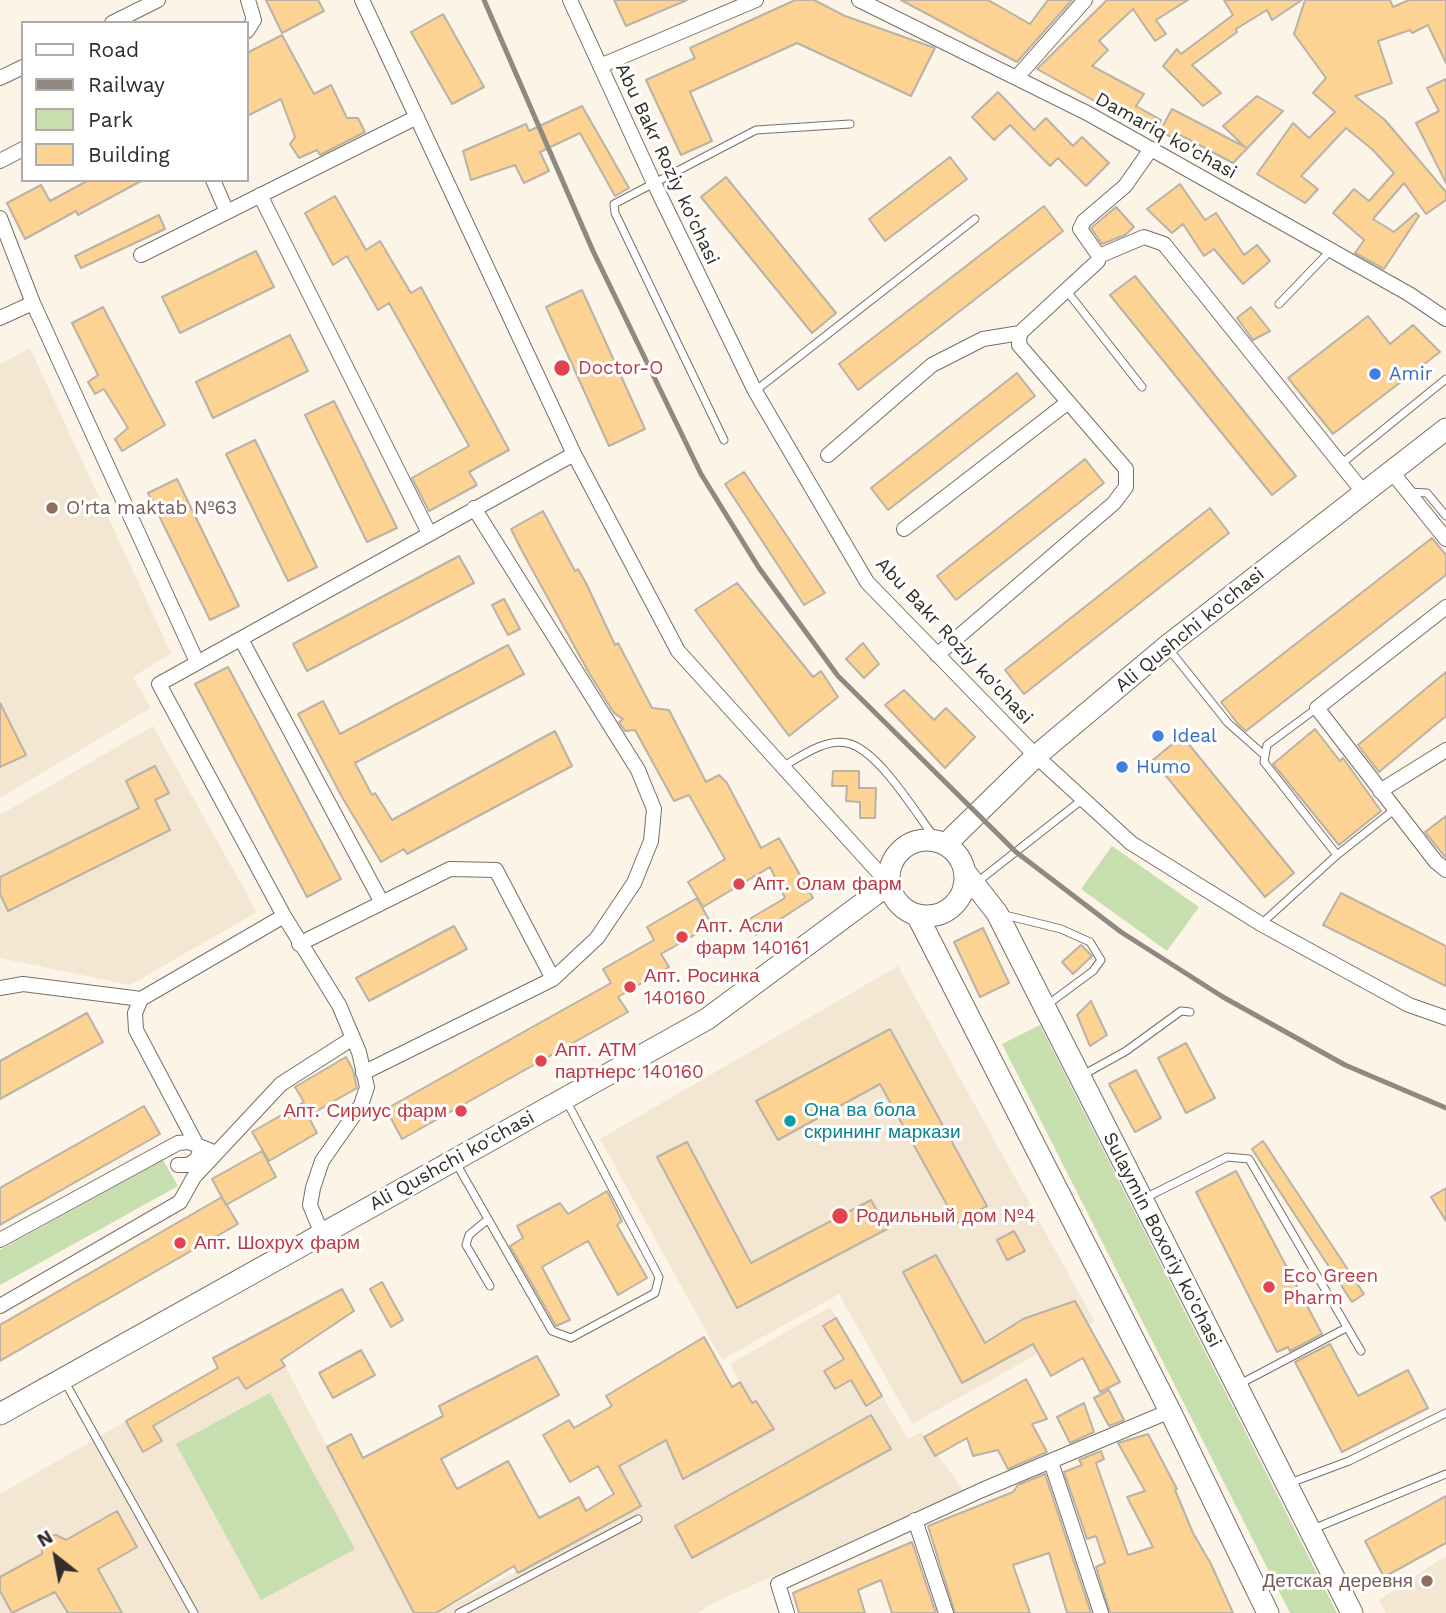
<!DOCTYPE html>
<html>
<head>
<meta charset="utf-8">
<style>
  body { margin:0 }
  #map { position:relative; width:1446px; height:1613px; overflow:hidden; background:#fdf4e8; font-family:"Work Sans",sans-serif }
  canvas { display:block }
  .legend { position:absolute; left:21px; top:21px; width:228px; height:161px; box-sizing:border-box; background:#fff; border:2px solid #adacaa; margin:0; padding:9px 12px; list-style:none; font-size:21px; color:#322f2a }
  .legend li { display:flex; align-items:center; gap:14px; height:35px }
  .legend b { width:35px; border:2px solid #adacaa }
  .north { position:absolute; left:21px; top:1522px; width:70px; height:70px; -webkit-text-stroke:5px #fff; paint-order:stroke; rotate:329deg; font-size:19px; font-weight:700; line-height:28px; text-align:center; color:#322f2a }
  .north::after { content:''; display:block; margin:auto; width:24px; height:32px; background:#322f2a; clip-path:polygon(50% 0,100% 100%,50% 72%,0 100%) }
</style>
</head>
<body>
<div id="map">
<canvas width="1446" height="1613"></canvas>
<ul class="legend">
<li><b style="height:9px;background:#fff"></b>Road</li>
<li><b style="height:9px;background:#8f8981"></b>Railway</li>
<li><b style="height:19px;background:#c7deaf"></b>Park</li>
<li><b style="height:19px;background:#fcd393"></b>Building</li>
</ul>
<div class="north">N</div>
</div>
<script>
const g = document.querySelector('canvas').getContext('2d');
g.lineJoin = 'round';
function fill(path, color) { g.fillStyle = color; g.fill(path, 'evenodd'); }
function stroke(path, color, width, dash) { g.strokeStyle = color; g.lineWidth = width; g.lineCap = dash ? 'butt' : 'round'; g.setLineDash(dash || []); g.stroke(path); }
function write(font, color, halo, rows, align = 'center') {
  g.font = font + ' "Work Sans",sans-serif'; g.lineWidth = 6; g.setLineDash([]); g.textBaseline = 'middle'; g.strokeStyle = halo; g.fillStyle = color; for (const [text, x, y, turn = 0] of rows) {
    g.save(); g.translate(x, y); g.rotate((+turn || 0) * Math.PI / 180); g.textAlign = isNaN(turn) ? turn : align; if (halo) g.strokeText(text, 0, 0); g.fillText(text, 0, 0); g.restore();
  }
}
fill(new Path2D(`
  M30,348L171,653L133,677L151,708L0,798V364Z
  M153,726L257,912L130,985L0,958V815Z
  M898,966L1095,1322L912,1424L839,1294L722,1360L600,1139Z
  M830,1307L908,1439L921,1432L964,1491L713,1603L698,1613H437L625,1515L597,1463L740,1383L730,1364Z
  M285,1366L414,1613H0V1494L218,1368L227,1383L238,1377L246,1389Z
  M1446,1556V1613H1386L1379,1600Z`), '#f3e6d3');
fill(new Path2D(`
  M1112,846L1199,907L1167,951L1081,889Z
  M1040,1025L1337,1613H1290L1002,1044Z
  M163,1160L178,1186L0,1285V1250Z
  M270,1393L355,1549L261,1600L176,1444Z`), '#c7deaf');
const building = new Path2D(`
  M266,0H318L324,11L282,33Z
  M614,0H687L626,26Z
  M795,0H814L845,16L935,48L911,96L797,43L690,92L712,141L681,155L646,80L695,58L690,48Z
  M901,0H988L1030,24L1048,0H1072L1017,62Z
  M1107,0H1188L1156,20L1166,34L1155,41L1133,9L1099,41L1108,50L1092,66L1144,94L1136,106L1161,120L1154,134L1037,69Z
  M1224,0H1302L1272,20L1267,10L1236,29L1237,32L1192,65L1221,93L1203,106L1163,66L1177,49L1181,54L1233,15Z
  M1305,0H1390L1393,7L1409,0H1446V63L1428,25L1412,33L1410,30L1378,41L1392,83L1355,96L1385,120L1446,192V200L1426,214L1404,183L1373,219L1394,232L1416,213L1419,216L1384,269L1355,253L1364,240L1333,213L1354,189L1369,201L1394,173L1373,150L1346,128L1301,176L1318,189L1305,203L1257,174L1293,123L1309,138L1335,112L1313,93L1326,78L1294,34Z
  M443,14L484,87L452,104L411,32Z
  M282,35L314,94L331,85L347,118H358L365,132L320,155L317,150L299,158L290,144L295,137L281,99L247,116V53Z
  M1446,79V183L1416,123L1439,111L1427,88Z
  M998,92L1034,130L1046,118L1073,146L1082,137L1109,163L1086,186L1058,158L1050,166L1010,125L994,140L972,117Z
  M1257,96L1283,111L1233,163L1180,135L1177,140L1160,131L1172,109L1245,147L1223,126Z
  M582,106L629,188L615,196L580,133L540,152L549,171L524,183L515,165L471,180L463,151L526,124L529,131Z
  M950,157L967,179L885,241L869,219Z
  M726,177L836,313L812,333L701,197Z
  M89,180H143L78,215L76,211L25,239L7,203L41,185L50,201Z
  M1180,184L1205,220L1216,213L1244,255L1257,245L1270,261L1243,284L1214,249L1204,256L1183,224L1172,233L1147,209Z
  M335,196L366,250L380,241L411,293L421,287L509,450L469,472L477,485L429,511L412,478L469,446L389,303L378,310L347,256L333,265L305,213Z
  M1044,206L1063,231L858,390L839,364Z
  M1116,207L1134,227L1125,235L1102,244L1091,228Z
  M159,215L165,229L81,268L75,256Z
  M256,251L274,287L180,333L162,297Z
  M1135,276L1296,476L1272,495L1110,295Z
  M582,290L645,429L609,446L546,307Z
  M103,307L165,425L122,451L115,439L128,428L104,389L95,394L88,382L98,375L72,323Z
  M1251,307L1270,331L1253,340L1237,318Z
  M1368,316L1390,344L1413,325L1440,352L1333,434L1288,378Z
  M290,335L308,371L213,418L196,382Z
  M1017,373L1035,396L888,510L871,488Z
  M334,401L397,528L367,542L305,415Z
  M255,440L317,567L288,581L226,454Z
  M1085,459L1104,483L956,600L937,576Z
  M744,472L825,593L804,605L725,484Z
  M177,479L239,606L210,620L148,493Z
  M1210,508L1229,533L1024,694L1005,670Z
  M543,511L575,571L578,569L586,583L615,645L618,643L652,708L669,710L706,782L719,775L727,783L761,848L779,838L813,898L756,935L746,921L785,898L770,867L703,907L688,882L725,859L689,795L674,801L635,730L625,731L619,722L623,719L614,713L589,673L521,549L511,529Z
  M1432,538L1446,555V575L1246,731L1238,724L1221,702Z
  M459,556L474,583L307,671L293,644Z
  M737,583L813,677L821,671L838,697L789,736L695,610Z
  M504,599L520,629L508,635L492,605Z
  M863,643L879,664L864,678L846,659Z
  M508,645L524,674L355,763L372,795L375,793L392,820L555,731L572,766L407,854L404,849L381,862L342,797L298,714L323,701L340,734Z
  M228,667L341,879L307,897L195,684Z
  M1446,672V716L1379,772L1358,745Z
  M904,690L934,720L946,708L975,737L945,768L885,705Z
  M0,703L26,755L0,767Z
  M1315,729L1340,761L1343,758L1381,811L1339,845L1273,764Z
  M1182,736L1294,873L1265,897L1153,760Z
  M155,766L169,793L155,800L170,830L8,911L0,894V877L139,808L126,781Z
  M833,771H859V788H876L875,818H860V802L846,801L847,786H832Z
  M1446,816V858L1425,832Z
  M1341,893L1446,946V986L1323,925Z
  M697,898L712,925L661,954L669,967L618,997L628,1012L402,1139L386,1109L611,983L603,969L654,940L647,927Z
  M454,926L467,949L369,1001L356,978Z
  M983,928L1009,983L980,997L954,942Z
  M1081,945L1092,956L1073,974L1062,962Z
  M1091,1001L1107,1035L1090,1046L1077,1015Z
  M87,1013L103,1042L0,1099V1061Z
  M890,1029L987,1206L957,1223L880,1084L778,1140L756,1101Z
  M1186,1043L1215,1098L1186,1113L1158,1058Z
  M346,1057L353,1070L357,1088L308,1116L317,1133L269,1161L252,1132L304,1102L295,1087Z
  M1136,1070L1161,1118L1135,1132L1109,1084Z
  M144,1106L160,1134L0,1225V1188Z
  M1263,1141L1364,1294L1352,1302L1252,1149Z
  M687,1142L751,1263L871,1200L887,1229L737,1308L657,1157Z
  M262,1151L276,1177L226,1205L212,1179Z
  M1236,1171L1322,1334L1290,1351L1288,1347L1277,1352L1196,1192Z
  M1446,1188V1221L1431,1197Z
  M607,1191L622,1221L617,1225L647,1278L618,1295L588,1241L542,1267L570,1320L556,1326L510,1246L523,1238L517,1226L560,1203L568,1214Z
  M222,1197L238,1224L0,1361V1325Z
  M1014,1231L1025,1251L1007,1260L997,1240Z
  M936,1255L985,1343L1023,1319L1075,1301L1120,1382L1100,1392L1083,1358L1051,1376L1033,1344L962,1383L903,1272Z
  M382,1282L403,1320L391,1327L370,1289Z
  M342,1289L354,1311L281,1360L285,1366L246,1389L238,1377L153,1426L162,1441L143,1452L126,1421L218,1368L213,1358Z
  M836,1318L882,1396L866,1406L851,1380L835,1389L824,1371L844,1359L823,1326Z
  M704,1337L732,1387L740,1382L752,1403L756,1401L774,1429L683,1479L666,1440L619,1466L641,1506L518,1573L514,1566L436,1613H414L327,1447L351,1434L363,1458L443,1416L439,1406L537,1356L559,1395L441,1459L457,1489L508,1461L539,1518L579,1497L586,1511L614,1494L598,1466L570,1482L543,1435L569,1420L574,1428L612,1406L606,1396Z
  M1330,1344L1358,1396L1408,1370L1428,1408L1342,1452L1295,1362Z
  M361,1350L375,1375L333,1398L319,1373Z
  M1026,1379L1047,1419L1032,1424L1047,1452L1008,1469L998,1450L973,1456L967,1438L935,1456L924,1437Z
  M1109,1390L1124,1420L1109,1426L1094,1398Z
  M1084,1403L1094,1432L1070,1443L1057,1417Z
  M871,1415L891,1449L692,1558L675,1526Z
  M1148,1434L1177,1489L1175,1490L1193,1533L1211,1564L1233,1613H1110L1096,1567L1105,1563L1096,1536L1087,1539L1064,1472L1082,1465L1079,1460L1101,1451L1104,1459L1096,1463L1128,1555L1153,1547L1127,1497L1145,1491L1118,1443Z
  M1045,1474L1091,1613H1067L1049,1553L1013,1565L1030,1613H955L928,1526L1013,1492L1018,1485Z
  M1446,1496V1543L1384,1577L1365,1541Z
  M117,1511L137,1547L98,1569L122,1613H68L55,1592L12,1613L0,1591V1577L42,1554V1543L48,1536L56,1535L66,1540Z
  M912,1542L936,1613H892L881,1580L858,1590L865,1613H799L793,1593Z`);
fill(building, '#fcd393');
stroke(building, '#bab2a6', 2);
const lane = new Path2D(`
  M1066,290L1142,387
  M1279,304L1330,251
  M755,391L975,219
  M724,440L615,213L614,204L756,130L850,124
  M1341,464L1446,379
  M1409,492L1427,493L1446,516
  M1168,648L1228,723L1263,754
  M1317,708L1267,745L1264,762L1337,855
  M782,767C800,757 825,738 847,743C878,749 917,815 937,841
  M976,883L1083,799
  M1001,914L1061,929L1090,942L1101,960L1093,971L1047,1005
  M1261,924L1337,855L1394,810
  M1083,1075L1126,1051L1181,1011L1190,1012
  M456,1163L552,1331L571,1338L655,1293L659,1277L567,1102
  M1145,1198L1227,1157L1249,1159L1361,1351
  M487,1220L469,1235L466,1245L490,1286
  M65,1382L194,1613
  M1238,1385L1346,1328
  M1290,1483L1349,1461L1446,1413
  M1313,1529L1446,1474
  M459,1613L638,1519`);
const street = new Path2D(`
  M362,0L574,454L678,651L889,884
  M570,0L653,181L755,391L867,582L1036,756L1131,843L1261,924L1409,1005L1446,1018
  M859,0L1087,113L1409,294L1446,319
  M112,23L158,0
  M247,31L254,20L248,0
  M600,66L756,0
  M1018,76L1085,0
  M0,78L23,67
  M0,161L23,149
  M213,180L227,212
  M260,195L429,533
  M0,218L33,303L197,662
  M141,255L417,117
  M1099,256L1144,237L1164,244L1364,493
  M0,318L33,303
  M828,455L932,365L983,339L1020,333
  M1391,471L1446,539
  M904,529L1067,403
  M1446,607L1317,708L1436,862L1446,870
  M241,639L381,901
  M937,655L1114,503L1126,487V469L1019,345L1020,333L1098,261L1099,256L1080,229L1084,221L1125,186L1151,149
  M1380,791L1446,750
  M284,916L339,1005L359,1052L367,1087L361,1105L322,1161L313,1188L310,1205L322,1234
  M299,944L450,869L496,870L553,979
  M0,988L23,984L141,999L284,916L159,684L574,454
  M141,999L135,1013L136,1030L200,1151L197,1159L188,1165H178
  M363,1073L553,979L597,938L634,883L651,841L654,809L638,770L474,508
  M0,1240L178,1143L189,1142L216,1153
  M0,1306L180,1202L194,1177L281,1084L353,1038
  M1051,1462L1101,1613
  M915,1520L946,1613
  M787,1613L778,1584L982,1490L1170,1411`);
const secondary = new Path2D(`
  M889 878a38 38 0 1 1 76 0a38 38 0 1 1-76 0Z
  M946,844L1036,756L1167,646L1446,429
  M965,872L997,913L1352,1613
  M917,915L1170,1411L1268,1613
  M0,1414L707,1019L889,884`);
stroke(lane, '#776f65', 9);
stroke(street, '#776f65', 16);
stroke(secondary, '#776f65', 23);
stroke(lane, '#fff', 7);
stroke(street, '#fff', 14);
stroke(secondary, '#fff', 21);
stroke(new Path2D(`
  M484,0L593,251L701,474L759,568L838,676L1016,852L1121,932L1223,997L1345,1065L1446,1108`), '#8f8981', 5);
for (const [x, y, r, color] of [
  [562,368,9,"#e0444e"],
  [1375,374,7,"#3f7fe0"],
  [52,508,7,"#8d6e63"],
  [1158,736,7,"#3f7fe0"],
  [1122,767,7,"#3f7fe0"],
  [739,884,7,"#e0444e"],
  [682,937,7,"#e0444e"],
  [630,987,7,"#e0444e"],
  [541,1061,7,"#e0444e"],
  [461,1111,7,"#e0444e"],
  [790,1121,7,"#0f9aa8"],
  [840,1216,9,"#e0444e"],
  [180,1243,7,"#e0444e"],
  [1269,1287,7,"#e0444e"],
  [1427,1581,7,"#8d6e63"]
]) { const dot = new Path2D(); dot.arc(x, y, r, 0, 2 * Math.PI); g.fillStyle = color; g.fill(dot); stroke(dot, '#fff', 2.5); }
write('19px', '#322f2a', '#fff', [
  ["Damariq ko'chasi",1166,136,29],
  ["Abu Bakr Roziy ko'chasi",667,164,65],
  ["Ali Qushchi ko'chasi",1190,630,-39],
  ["Abu Bakr Roziy ko'chasi",954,641,47],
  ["Ali Qushchi ko'chasi",452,1161,-29],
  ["Sulaymin Boxoriy ko'chasi",1162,1240,63]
]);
write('19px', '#be3a42', '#fff', [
  ["Doctor-O",578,368],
  ["Апт. Олам фарм",753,884],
  ["Апт. Асли",696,926],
  ["фарм 140161",696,948],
  ["Апт. Росинка",644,976],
  ["140160",644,998],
  ["Апт. АТМ",555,1050],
  ["партнерс 140160",555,1072],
  ["Апт. Сириус фарм",447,1111,"right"],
  ["Родильный дом №4",856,1216],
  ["Апт. Шохрух фарм",194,1243],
  ["Eco Green",1283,1276],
  ["Pharm",1283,1298]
], 'left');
write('19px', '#366cbe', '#fff', [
  ["Amir",1389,374],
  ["Ideal",1172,736],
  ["Humo",1136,767]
], 'left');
write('19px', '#785e54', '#fff', [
  ["O'rta maktab №63",66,508],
  ["Детская деревня",1413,1581,"right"]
], 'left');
write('19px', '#0d838f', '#fff', [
  ["Она ва бола",804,1110],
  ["скрининг маркази",804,1132]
], 'left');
</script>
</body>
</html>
